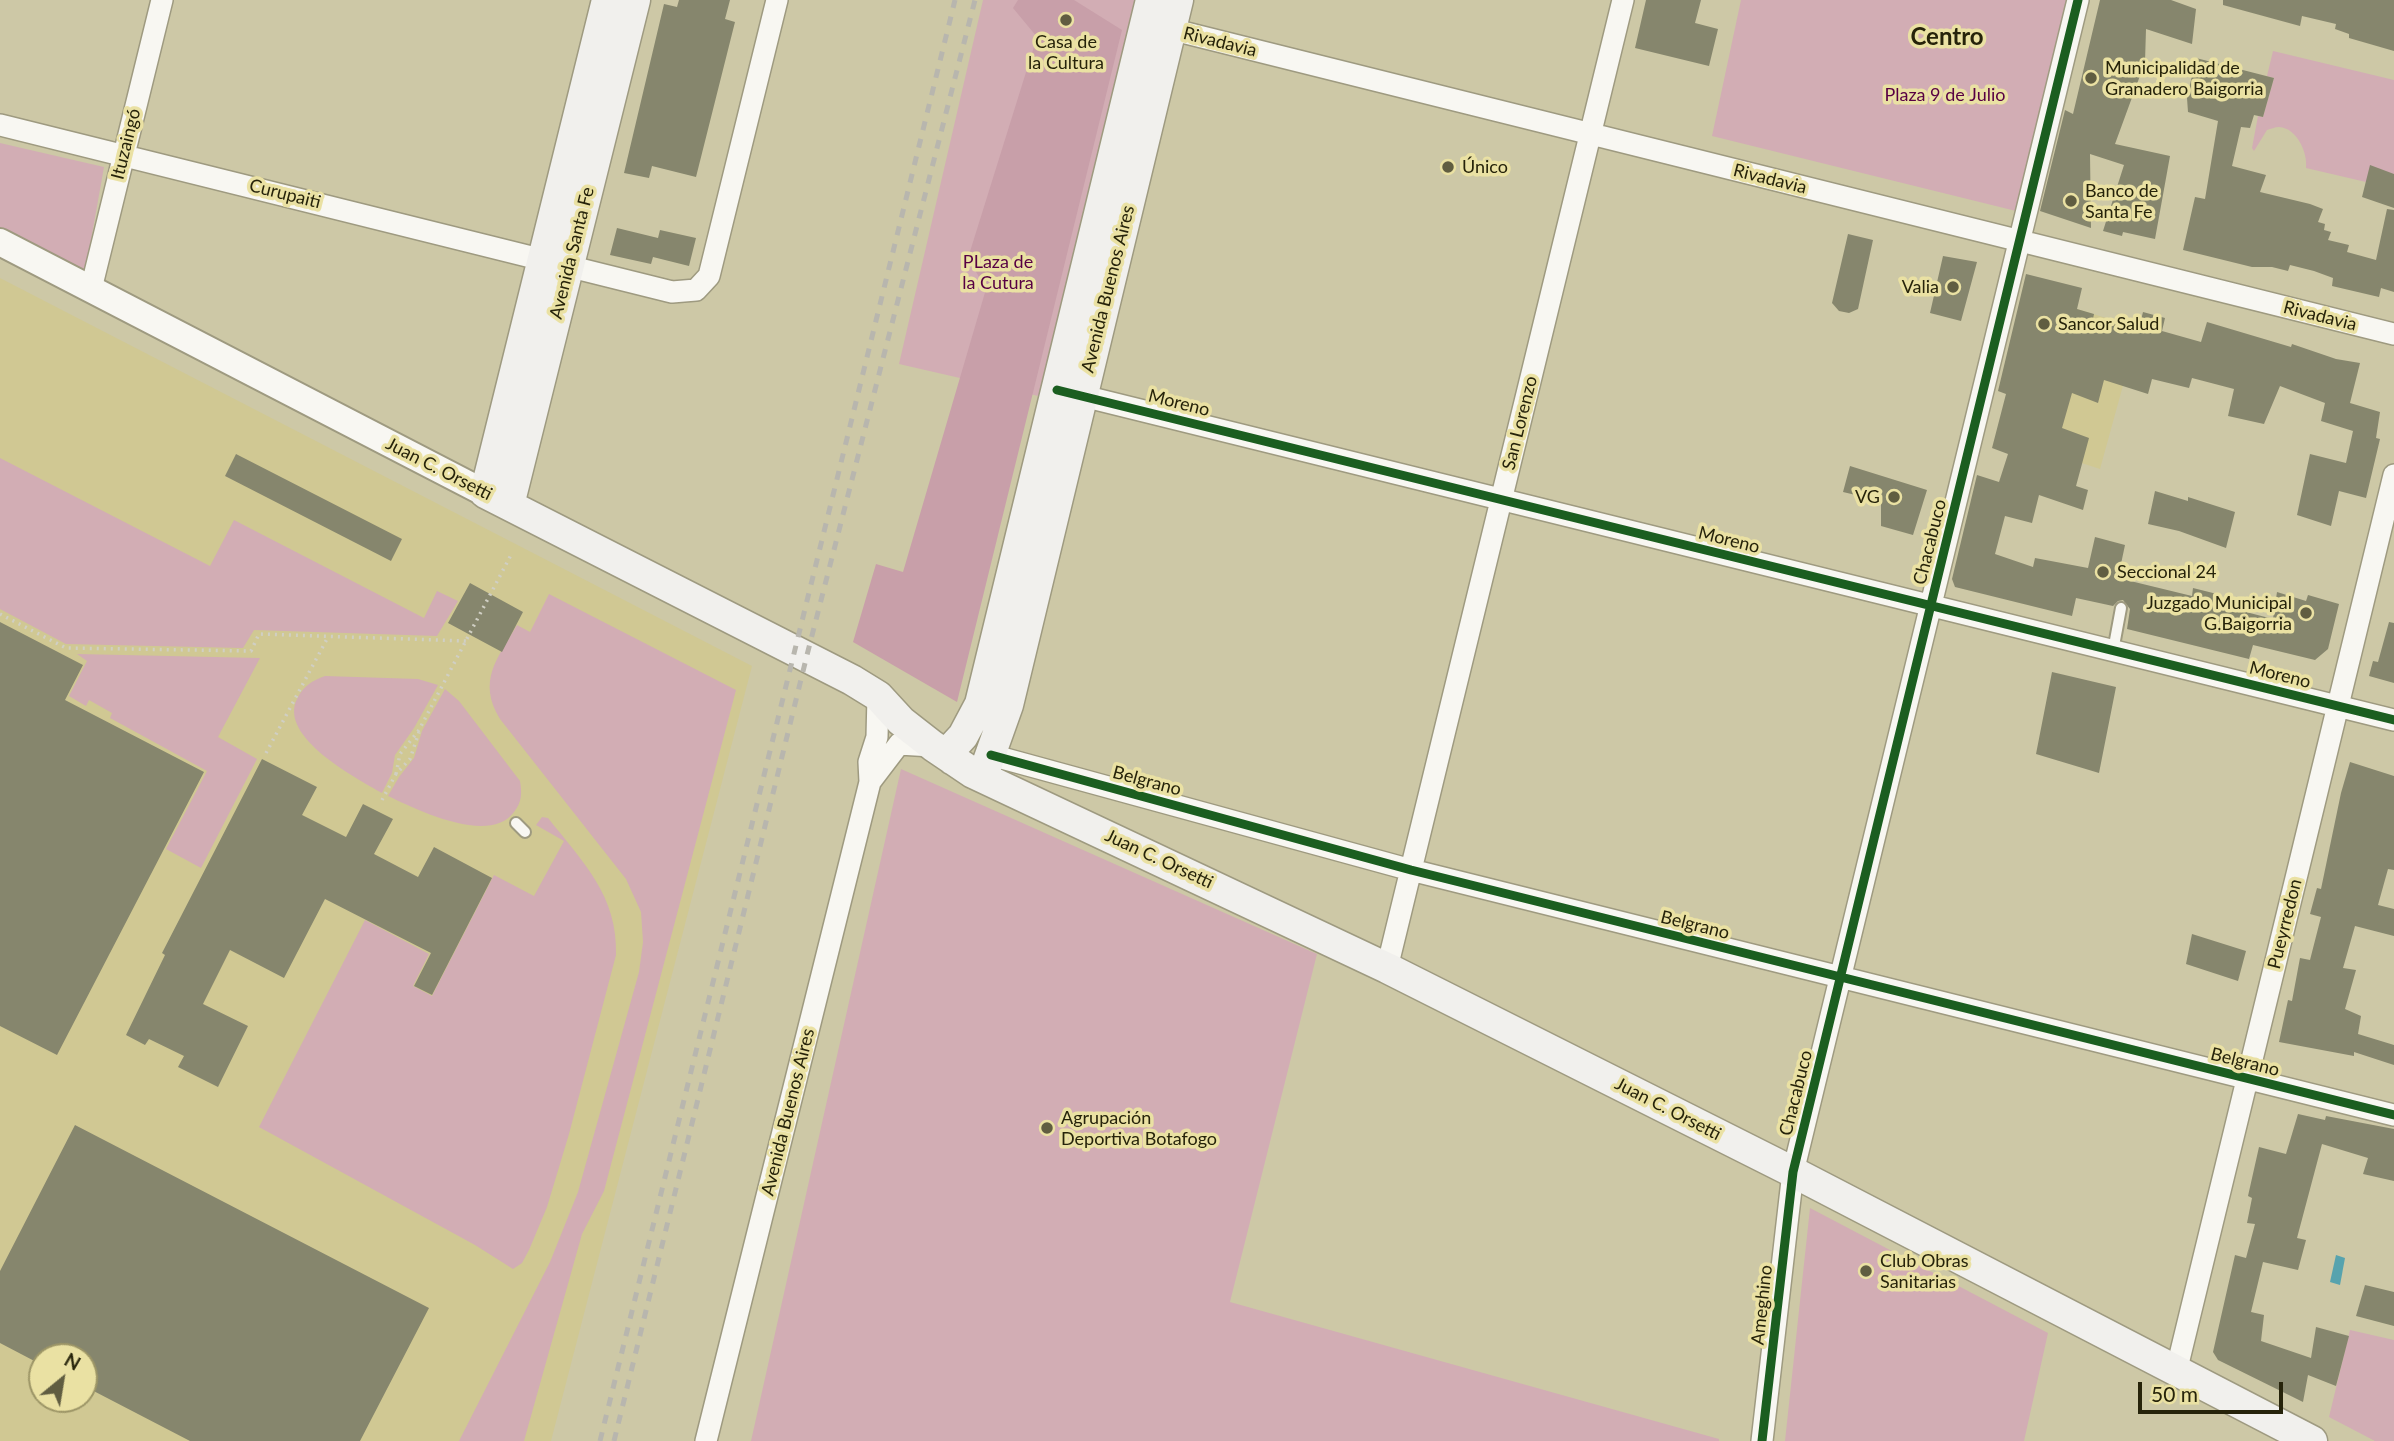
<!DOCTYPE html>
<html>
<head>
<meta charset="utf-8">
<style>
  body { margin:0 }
  #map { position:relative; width:2394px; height:1441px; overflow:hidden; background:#cdc8a6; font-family:Lato,sans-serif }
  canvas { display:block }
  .north { position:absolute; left:28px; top:1343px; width:70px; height:70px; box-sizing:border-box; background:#eae1a3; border:2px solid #9c9566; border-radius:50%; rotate:30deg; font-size:19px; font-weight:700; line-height:28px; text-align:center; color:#26230a }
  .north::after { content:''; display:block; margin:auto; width:24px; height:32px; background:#605d41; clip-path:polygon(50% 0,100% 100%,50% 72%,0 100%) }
  .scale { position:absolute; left:2138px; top:1382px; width:145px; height:32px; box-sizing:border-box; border:4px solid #26230a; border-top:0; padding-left:9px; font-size:21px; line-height:24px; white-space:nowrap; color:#26230a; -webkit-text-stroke:5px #eae1a3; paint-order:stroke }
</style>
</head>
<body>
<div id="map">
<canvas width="2394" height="1441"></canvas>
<div class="north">N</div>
<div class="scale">50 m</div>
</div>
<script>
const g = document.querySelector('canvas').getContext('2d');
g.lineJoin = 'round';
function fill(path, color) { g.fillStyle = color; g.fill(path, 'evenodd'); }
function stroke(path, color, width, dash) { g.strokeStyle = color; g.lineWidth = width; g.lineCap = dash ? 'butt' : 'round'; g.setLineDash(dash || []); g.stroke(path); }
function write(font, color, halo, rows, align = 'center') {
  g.font = font + ' Lato,sans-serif'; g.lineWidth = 7; g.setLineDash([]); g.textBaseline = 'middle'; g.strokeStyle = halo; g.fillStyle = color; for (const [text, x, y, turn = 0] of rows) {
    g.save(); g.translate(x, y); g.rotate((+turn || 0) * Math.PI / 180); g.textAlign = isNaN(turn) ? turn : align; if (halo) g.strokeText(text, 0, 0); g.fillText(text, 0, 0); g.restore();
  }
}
fill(new Path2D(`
  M0,278L752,666L551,1441H0ZM42,1357H84V1399H42Z
  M2077,309L2119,322L2127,371L2100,469L2042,450Z`), '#d0c893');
fill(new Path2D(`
  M983,0H1137L1047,398L899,364Z
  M1741,0H2067L2016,211L1712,136Z
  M2273,51L2394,80V174L2366,182L2306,168C2308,153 2297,128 2279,127C2275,127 2271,129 2267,130L2254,151L2252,148L2258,116L2263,117L2274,78L2267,76Z
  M0,143L104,167L84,279L0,236Z
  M0,458L210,566L234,520L424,618L437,591L458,601L437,636L254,630L243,648L66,644L0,609Z
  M549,594L736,690L604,1191L582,1234L524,1441H459L550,1262L578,1192L639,972L643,942L641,912L626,879L500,719C477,681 497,659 517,625L530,632Z
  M77,654L260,658L218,737L257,759L201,868L166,849L207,771L110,718L112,713L89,700L86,706L69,696L87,661Z
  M325,676L418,679L438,685L414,728L395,755L392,773L382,793C356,778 278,737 297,699C304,685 312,681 325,676Z
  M445,689L459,701L520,781C522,793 522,802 514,812C489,846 416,809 388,796L399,777L414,758L422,731Z
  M901,769L1317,954L1230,1302L1719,1439V1441H751Z
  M542,817L548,818C583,862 618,896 616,955L569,1134L547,1207L529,1250L522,1263L513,1269L475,1245L259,1127L365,920L429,954L413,986L432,996L494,875L534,896L564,841L536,825Z
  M1810,1208L2048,1333L2024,1441H1785Z
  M2350,1330L2394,1340V1441H2375L2329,1417Z`), '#d2adb4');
fill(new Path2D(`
  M1018,0H1074L1122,30L957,702L853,642L876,564L903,572L986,289L968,258L1037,37L1013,8Z`), '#c89fa9');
fill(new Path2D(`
  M2336,1255L2345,1258L2340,1285L2330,1282Z`), '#57a3ae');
fill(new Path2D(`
  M679,0H730L725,19L735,22L696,177L652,166L649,178L624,173L664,4L677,7Z
  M1646,0H1701L1695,23L1718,29L1709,66L1635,48Z
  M2100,0H2171L2196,9L2192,44L2146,29L2145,62L2115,144L2170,156L2155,239L2123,232L2122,236L2103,231L2124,165L2090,154L2091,228L2040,211L2065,110L2073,114Z
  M2223,0H2394V51L2349,38V34L2335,29L2336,24L2302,16L2300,26L2223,5Z
  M2196,58L2274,78L2263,117L2254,115L2250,128L2241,127L2232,166L2266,175L2260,192L2310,204L2323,209L2318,222L2325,224L2324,230L2331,232L2328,240L2349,245L2347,252L2376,260L2387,209L2394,210V292L2381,288L2379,297L2332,286L2333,278L2314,271L2290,265L2288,271L2272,267H2252L2183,250L2195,197L2205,199L2218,121L2188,112L2187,98Z
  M2370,165L2394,174V208L2362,197Z
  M617,228L658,238L660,230L696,238L689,266L653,257L651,264L610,255Z
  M1848,234L1873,240L1858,309L1849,313L1839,311L1832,303Z
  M1943,256L1977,262L1961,321L1930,313Z
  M2026,274L2082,288L2077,309L2094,314L2093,319L2140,324L2143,312L2165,318L2162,331L2201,342L2207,322L2291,347L2292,344L2336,359L2360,363L2350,403L2380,412L2376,438L2380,439L2366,498L2339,491L2331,526L2297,515L2310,454L2346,463L2353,431L2321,421L2325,403L2280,386L2264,424L2228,416L2234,389L2192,378L2189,388L2152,379L2148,394L2104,380L2098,403L2072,393L2062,428L2089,438L2076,486L2088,490L2083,510L2039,495L2032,523L2005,516L1995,554L2033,567L2035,558L2088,568L2095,537L2125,545L2118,578L2192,596L2193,588L2217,594L2215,604L2273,619L2277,592L2306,601L2308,595L2339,604L2328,649L2315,660L2253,645L2249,659L2127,629L2130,609L2123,600L2118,601L2113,606L2076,598L2072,616L1955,587L1952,579L1977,475L1999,482L2008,454L1992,448L2006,394L1998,391Z
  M236,454L402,539L391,561L225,476Z
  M1850,466L1927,490L1913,535L1881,526V501L1843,492Z
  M2155,491L2188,501V497L2235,512L2226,548L2179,531L2148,524Z
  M470,583L523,612L502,652L448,623Z
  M0,622L83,665L65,700L204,772L57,1055L0,1026Z
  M2389,622L2394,623V683L2369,676L2373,661L2378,662Z
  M2052,672L2116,687L2099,773L2036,754Z
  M262,759L317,787L302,815L346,837L363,804L393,819L374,854L418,877L434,847L492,878L432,995L414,986L431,953L325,899L284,978L230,950L203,1004L248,1026L218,1087L178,1067L184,1056L149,1039L145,1045L126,1035L165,955L162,953Z
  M2350,762L2394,776V870L2388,869L2378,905L2394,909V936L2355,926L2343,968L2356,970L2345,1009L2361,1016L2358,1034L2394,1045V1065L2354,1052V1056L2279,1042L2288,1000L2292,1001L2300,958L2310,960L2321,917L2310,914L2317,888L2321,889L2341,793Z
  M2192,934L2246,951L2238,981L2186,964Z
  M2298,1114L2325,1120L2326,1116L2394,1129V1181L2363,1174L2368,1158L2322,1144L2297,1238L2306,1240L2298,1270L2263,1262L2251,1312L2264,1315L2261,1341L2311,1358L2316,1327L2349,1336L2336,1386L2308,1375L2303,1402L2218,1360L2213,1352L2235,1255L2246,1258L2255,1224L2247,1223L2252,1198L2248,1196L2259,1147L2286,1154Z
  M75,1125L429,1308L360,1441H190L84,1386V1357H42V1365L0,1343V1271Z
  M2365,1285L2394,1292V1326L2356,1316Z`), '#86866d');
const service = new Path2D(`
  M2113,651L2121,608
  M516,823L525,832`);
const minor = new Path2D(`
  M1158,26L2394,334
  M0,125L672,292L696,290L709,276L777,0
  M91,289L162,0
  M1071,393L2394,720
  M991,755L1411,870L2394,1115
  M870,782L899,744L932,746
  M1387,968L1623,0
  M2176,1372L2394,475
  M706,1441L870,782L869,762L877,737L878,696
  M1762,1441L1793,1172L2078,0`);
const tertiary = new Path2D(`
  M0,242L485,493`);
const secondary = new Path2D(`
  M607,0L485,493L852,680L878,696L901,721L933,746L973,773L1387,968L1793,1172L2312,1441
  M509,505L635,0
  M953,760L951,749L963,736L980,704L1151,0
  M973,773L981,771L987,764L1008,705L1178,0`);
stroke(service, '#9e9a80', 14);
stroke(minor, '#9e9a80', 24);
stroke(tertiary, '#9e9a80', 30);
stroke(secondary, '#9e9a80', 33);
stroke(new Path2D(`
  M0,614L66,648L251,651L259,634L466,641
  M266,753L328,637
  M396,774L400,754L419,730L512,553
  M382,800L396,774L410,759L419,732`), '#d0cfc4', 3.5, [2, 5]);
stroke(service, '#f8f7f2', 10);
stroke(minor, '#f8f7f2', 21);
stroke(tertiary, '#f8f7f2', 26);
stroke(secondary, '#f1f0ed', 30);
stroke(new Path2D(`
  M600,1441L955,0
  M614,1441L807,655L975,0`), '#b8b6ae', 5, [9, 9]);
stroke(new Path2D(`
  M1057,390L2394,720
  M991,755L1411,870L2394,1115
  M1762,1441L1793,1172L2078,0`), '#1b5e20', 9);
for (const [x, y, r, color] of [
  [1066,20,7,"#605d41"],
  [2091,78,7,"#605d41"],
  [1448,167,7,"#605d41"],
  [2071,201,7,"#605d41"],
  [1953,287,7,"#605d41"],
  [2044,324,7,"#605d41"],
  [1894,497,7,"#605d41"],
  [2103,572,7,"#605d41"],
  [2306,613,7,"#605d41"],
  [1047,1128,7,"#605d41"],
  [1866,1271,7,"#605d41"]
]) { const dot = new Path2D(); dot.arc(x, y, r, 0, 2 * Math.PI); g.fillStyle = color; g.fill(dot); stroke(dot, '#eae1a3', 2.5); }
write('18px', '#26230a', '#eae1a3', [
  ["Casa de",1066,42,"center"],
  ["la Cultura",1066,63,"center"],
  ["Municipalidad de",2105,68],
  ["Granadero Baigorria",2105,89],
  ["Único",1462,167],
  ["Banco de",2085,191],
  ["Santa Fe",2085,212],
  ["Valia",1939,287,"right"],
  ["Sancor Salud",2058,324],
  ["VG",1880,497,"right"],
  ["Seccional 24",2117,572],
  ["Juzgado Municipal",2292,603,"right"],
  ["G.Baigorria",2292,624,"right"],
  ["Agrupación",1061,1118],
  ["Deportiva Botafogo",1061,1139],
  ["Club Obras",1880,1261],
  ["Sanitarias",1880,1282]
], 'left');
write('18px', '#26230a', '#eae1a3', [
  ["Rivadavia",1220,42,14],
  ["Ituzaingó",126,144,-76],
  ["Rivadavia",1770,179,14],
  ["Curupaiti",285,194,14],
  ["Avenida Santa Fe",572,253,-76],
  ["Avenida Buenos Aires",1108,289,-76],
  ["Rivadavia",2320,316,14],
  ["Moreno",1179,403,14],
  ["San Lorenzo",1520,423,-76],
  ["Juan C. Orsetti",439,469,27],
  ["Moreno",1729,540,14],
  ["Chacabuco",1930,542,-76],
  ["Moreno",2280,675,14],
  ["Belgrano",1147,781,15],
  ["Juan C. Orsetti",1159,859,25],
  ["Pueyrredon",2285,924,-76],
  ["Belgrano",1695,925,14],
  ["Belgrano",2245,1062,14],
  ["Chacabuco",1796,1093,-76],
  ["Juan C. Orsetti",1668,1109,27],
  ["Avenida Buenos Aires",788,1112,-76],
  ["Ameghino",1762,1305,-84]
]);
write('18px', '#570043', '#eae1a3', [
  ["Plaza 9 de Julio",1945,95],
  ["PLaza de",998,262],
  ["la Cutura",998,283]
]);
write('bold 24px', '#26230a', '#eae1a3', [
  ["Centro",1947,37]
]);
</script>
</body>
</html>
